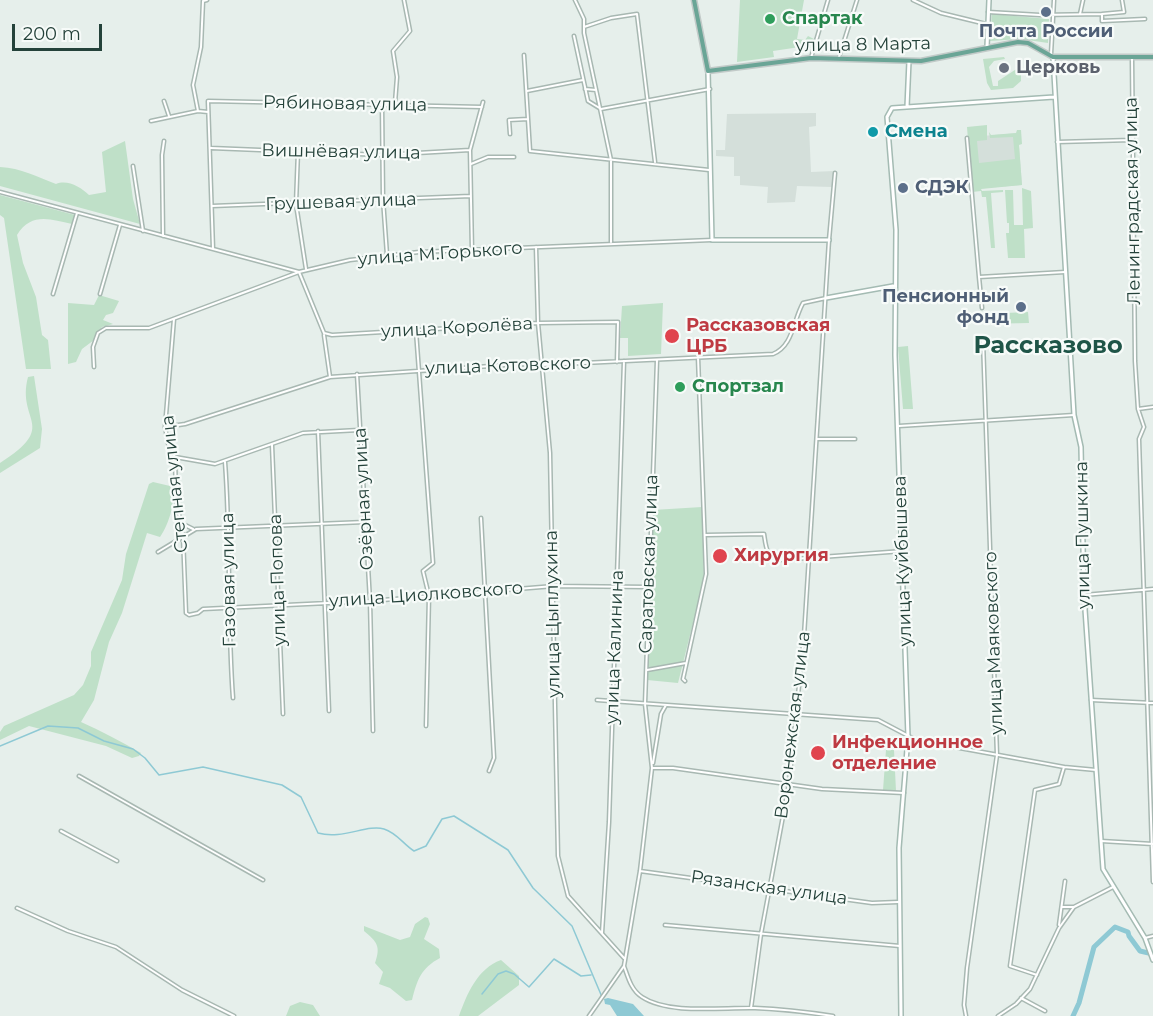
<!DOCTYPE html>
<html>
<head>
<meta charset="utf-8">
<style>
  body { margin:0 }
  #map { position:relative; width:1153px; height:1016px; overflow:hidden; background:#e6efeb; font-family:Montserrat,sans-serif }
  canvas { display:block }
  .scale { position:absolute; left:12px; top:24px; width:90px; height:27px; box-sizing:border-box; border:3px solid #24423a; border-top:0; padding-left:8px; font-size:18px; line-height:21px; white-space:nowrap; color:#24423a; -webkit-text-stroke:4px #f7fbf9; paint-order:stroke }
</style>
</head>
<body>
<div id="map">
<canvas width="1153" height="1016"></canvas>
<div class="scale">200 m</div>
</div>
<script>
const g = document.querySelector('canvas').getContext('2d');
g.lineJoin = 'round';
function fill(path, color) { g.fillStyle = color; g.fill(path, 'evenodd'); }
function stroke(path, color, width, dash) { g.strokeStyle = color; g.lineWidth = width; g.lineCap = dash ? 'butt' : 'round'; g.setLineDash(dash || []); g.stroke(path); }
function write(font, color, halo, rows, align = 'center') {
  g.font = font + ' Montserrat,sans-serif'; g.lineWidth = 4.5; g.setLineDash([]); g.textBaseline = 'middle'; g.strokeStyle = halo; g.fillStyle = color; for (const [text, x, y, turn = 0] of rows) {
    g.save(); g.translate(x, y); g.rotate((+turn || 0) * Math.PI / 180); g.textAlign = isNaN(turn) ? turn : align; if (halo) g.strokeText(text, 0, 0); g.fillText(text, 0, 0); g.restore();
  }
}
fill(new Path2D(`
  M816,113V126L809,127L811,172L834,171L832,187L797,186L795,202L767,203L768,187L740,185V176H734V157L716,156V150H725L727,114Z
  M1018,133L1022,185L974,189L970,137Z`), '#d4dfda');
fill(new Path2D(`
  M740,0H804L797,39L805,40L808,36L816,40L814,46L810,48L802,44L800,47L773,51L774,57L737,62Z
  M992,14L1049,19L1048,43L1021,39L990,41Z
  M1004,57L1005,59L994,61L989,67L993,86H998V81L1021,66V81L1013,88L991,90L987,83L983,59Z
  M987,125V140L977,141L979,163L1015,159L1013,137L990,138L989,132L991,135L1016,133L1017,130H1021L1022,144L1019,145L1022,185L981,189L982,191L1003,190V192L991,193L995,248H991L986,197H982L981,191L972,192L967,127Z
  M125,141L133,199L140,224L0,186V167C21,168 37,177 56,184C67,179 81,187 89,195L106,192L102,152Z
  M1022,188L1031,191L1033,228L1024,229L1025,258H1008L1006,233H1009V223H1007L1005,190H1013L1014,225H1023Z
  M0,195L75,215L72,224C50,219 31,212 17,235L23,263L36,297L42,335L48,340L51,369H26L4,218L0,215Z
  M99,295L119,301L113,313L106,315L103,320L113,324L102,327L94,340L82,349L76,362L68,364V303L94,305Z
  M663,303L661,354L628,356V338H620L622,306Z
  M1028,312L1029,323L984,324L983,314Z
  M908,346L913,409H903L898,347Z
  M34,376L42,429L40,448L0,473V463C60,425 16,422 28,377Z
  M153,482L170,486C177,500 169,524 160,537L147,533L122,613L109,642L94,700L81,722C101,731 122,742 141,753L139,756L132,758L106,746L29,726L0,740V732L4,726L74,695L83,685L91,666V652L122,580L126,554L149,484Z
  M702,507L704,579L678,683L647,680L653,510Z
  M886,750H894L896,791L883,790Z
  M425,917L428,918L430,924L424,939L439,949L440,958C421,968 417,980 412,1000L406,1001L390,988L379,984L383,972L375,963C381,946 377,942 364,931V926L400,940L410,937L415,924Z
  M501,960L519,976V985L478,1016H459C467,994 477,969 501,960Z
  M300,1002L313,1005L320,1016H286L290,1006Z`), '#bfe0c8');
fill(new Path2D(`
  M608,998L633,1004L644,1016H617L610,1005L605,1004L604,999Z`), '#8ec9d4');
stroke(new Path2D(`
  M0,746L48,726L78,728L104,741L133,749L145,758L159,775L203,767L282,785L301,797L318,833C342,840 367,824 384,829C397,833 403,844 414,851L426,846L442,819L454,816L508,850L533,888L572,926L602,997
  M482,994L498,974L506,971L514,974L529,987L554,959L581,976L591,975`), '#8ec9d4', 1.5);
stroke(new Path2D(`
  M1073,1016L1079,1003L1094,947L1115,927L1128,932L1129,936L1140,951L1153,954`), '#8ec9d4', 5);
const street = new Path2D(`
  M207,0L203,1L201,47L193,85L198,111L208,112
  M575,0L584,19V33L611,160V242
  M913,0L941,13L986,24
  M988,12L1040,15L1102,14V21L1145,19
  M1080,14L1083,0
  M1102,14L1124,12L1122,0
  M584,27L611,18L637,14L655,162
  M574,36L588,101L601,109L710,89
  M1051,54L1054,0
  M524,55L530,151L709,170
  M839,57L857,0
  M811,58L828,0
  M1132,58L1135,361L1138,409L1144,427L1139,439L1153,882
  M585,89L596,90
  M527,91L583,80
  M164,101L169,116
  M382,103L383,199L387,255
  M395,103L397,77L393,51L410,31L404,0
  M151,121L198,111
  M510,134L509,120L528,119
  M967,138L979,277
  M1057,142L1132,140
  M211,148L382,155L470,150
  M298,151L296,204L306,269
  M471,164L488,157H514
  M133,166L143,231
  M0,192L299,272L324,333L332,335L538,323L618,322L617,362
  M212,206L471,196
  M163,236L162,155L164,141
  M536,247L538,323L550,453L558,856L568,896L624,958
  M213,249L208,101L482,107
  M472,251L470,150L483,102
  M53,294L77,213
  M100,294L120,225
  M982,308L979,277L1065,272
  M174,319L165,427L169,448L175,457L176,497L183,536L186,613L189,615L198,613L203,609L370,601L554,586L649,587
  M416,331L433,563L423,571L429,596L426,726
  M324,335L330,377
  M94,367L93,347L98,333L106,328H149L299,272L350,260L419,252L712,240
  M357,374L370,601L373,731
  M1138,409L1153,407
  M899,426L1074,415
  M165,427L185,424L330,377L520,364L541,365L773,354C793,346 793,321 803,303L826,298
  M318,431L329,711
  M817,439H855
  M272,445L283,714
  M175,457L215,464L303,433L359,430
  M225,462C231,540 227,619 233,698
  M481,518L494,758L489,771
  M181,523L193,529
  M706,535L764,534C766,547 766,557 780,560L903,551
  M158,552L196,529L365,522
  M1084,595L1153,589
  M647,670L686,663
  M685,681L683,679L706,574L698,357
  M597,700L878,720L916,740L1064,767L1096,770
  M1091,700L1153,703
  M653,763L661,714L666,705
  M652,768L645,704L657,360
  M652,768H673L822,789L904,793
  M79,776L263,880
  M61,831L117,861
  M1101,841L1153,844
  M640,871L872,903L898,902
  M1062,907H1074
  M17,908L68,931L116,947L182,990L234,1016
  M665,925L900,946
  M1059,925L1065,881
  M602,933L609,822L624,361
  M1145,938L1153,936
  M624,966C628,977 631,990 642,997C669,1015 723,1007 755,1008C781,1009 807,1012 833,1016
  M1037,975L1010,966L1035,790L1059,784L1064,767
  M1021,998L1045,1011
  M751,1008L761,934L789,784L804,636L829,240L835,173
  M589,1016L624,966L640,871L652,768
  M966,1016L964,1005L967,968L997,755L983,340
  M998,1016L1016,1004L1030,989L1059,928L1074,907L1113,887`);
const secondary = new Path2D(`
  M987,47L989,0
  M1053,57L1074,415L1081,447L1084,595L1103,869L1145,938L1153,960
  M708,71L712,240H829
  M907,107L909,61
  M826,298L893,286
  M901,1016L899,848L908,737L895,355L896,230L887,117L892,108L1054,97`);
const primary = new Path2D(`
  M694,0L708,71L811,58L921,61L1018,42L1028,43L1053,57H1153`);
stroke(street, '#a8b8b2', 5);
stroke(secondary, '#a4bbb3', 6);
stroke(primary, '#c2cac8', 7);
stroke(street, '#fff', 2);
stroke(secondary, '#fff', 3);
stroke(primary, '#6aa596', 4);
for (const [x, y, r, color] of [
  [1046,12,6,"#5c6f8a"],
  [770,19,6,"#2e9e5b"],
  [1004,68,6,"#6b7280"],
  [873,132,6,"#0f9aa8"],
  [903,188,6,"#5c6f8a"],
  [1021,307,6,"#5c6f8a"],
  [672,336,8,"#e0444e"],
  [680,387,6,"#2e9e5b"],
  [720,556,8,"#e0444e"],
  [818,753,8,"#e0444e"]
]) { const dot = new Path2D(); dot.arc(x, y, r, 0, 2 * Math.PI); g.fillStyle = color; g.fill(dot); stroke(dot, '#f7fbf9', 2); }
write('bold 18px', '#27864d', '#f7fbf9', [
  ["Спартак",782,19],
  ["Спортзал",692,387]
], 'left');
write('bold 18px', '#4e5e75', '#f7fbf9', [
  ["Почта России",1046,32],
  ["СДЭК",915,188,"left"],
  ["Пенсионный",1009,297,"right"],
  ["фонд",1009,318,"right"]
]);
write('18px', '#24423a', '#f7fbf9', [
  ["улица 8 Марта",863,45,-1],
  ["Рябиновая улица",345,104,1],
  ["Вишнёвая улица",341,152,1],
  ["Ленинградская улица",1133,201,-91],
  ["Грушевая улица",341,202,-2],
  ["улица М.Горького",440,254,-4],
  ["улица Королёва",457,328,-3],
  ["улица Котовского",508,366,-2],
  ["Степная улица",175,484,-96],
  ["Озёрная улица",364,499,-93],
  ["улица Пушкина",1083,535,-91],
  ["улица Куйбышева",903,561,-92],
  ["Саратовская улица",649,564,-88],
  ["Газовая улица",229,580,-91],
  ["улица Попова",278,580,-92],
  ["улица Циолковского",426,595,-4],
  ["улица Цыплухина",553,614,-91],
  ["улица Маяковского",994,643,-92],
  ["улица Калинина",615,647,-88],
  ["Воронежская улица",793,725,-83],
  ["Рязанская улица",769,888,8]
]);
write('bold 18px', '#5b616d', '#f7fbf9', [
  ["Церковь",1016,68]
], 'left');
write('bold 18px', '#0d838f', '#f7fbf9', [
  ["Смена",885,132]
], 'left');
write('bold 18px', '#be3a42', '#f7fbf9', [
  ["Рассказовская",686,326],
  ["ЦРБ",686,347],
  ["Хирургия",734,556],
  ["Инфекционное",832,743],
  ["отделение",832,764]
], 'left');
write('bold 24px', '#1f5548', '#f7fbf9', [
  ["Рассказово",1048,346]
]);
</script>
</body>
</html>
